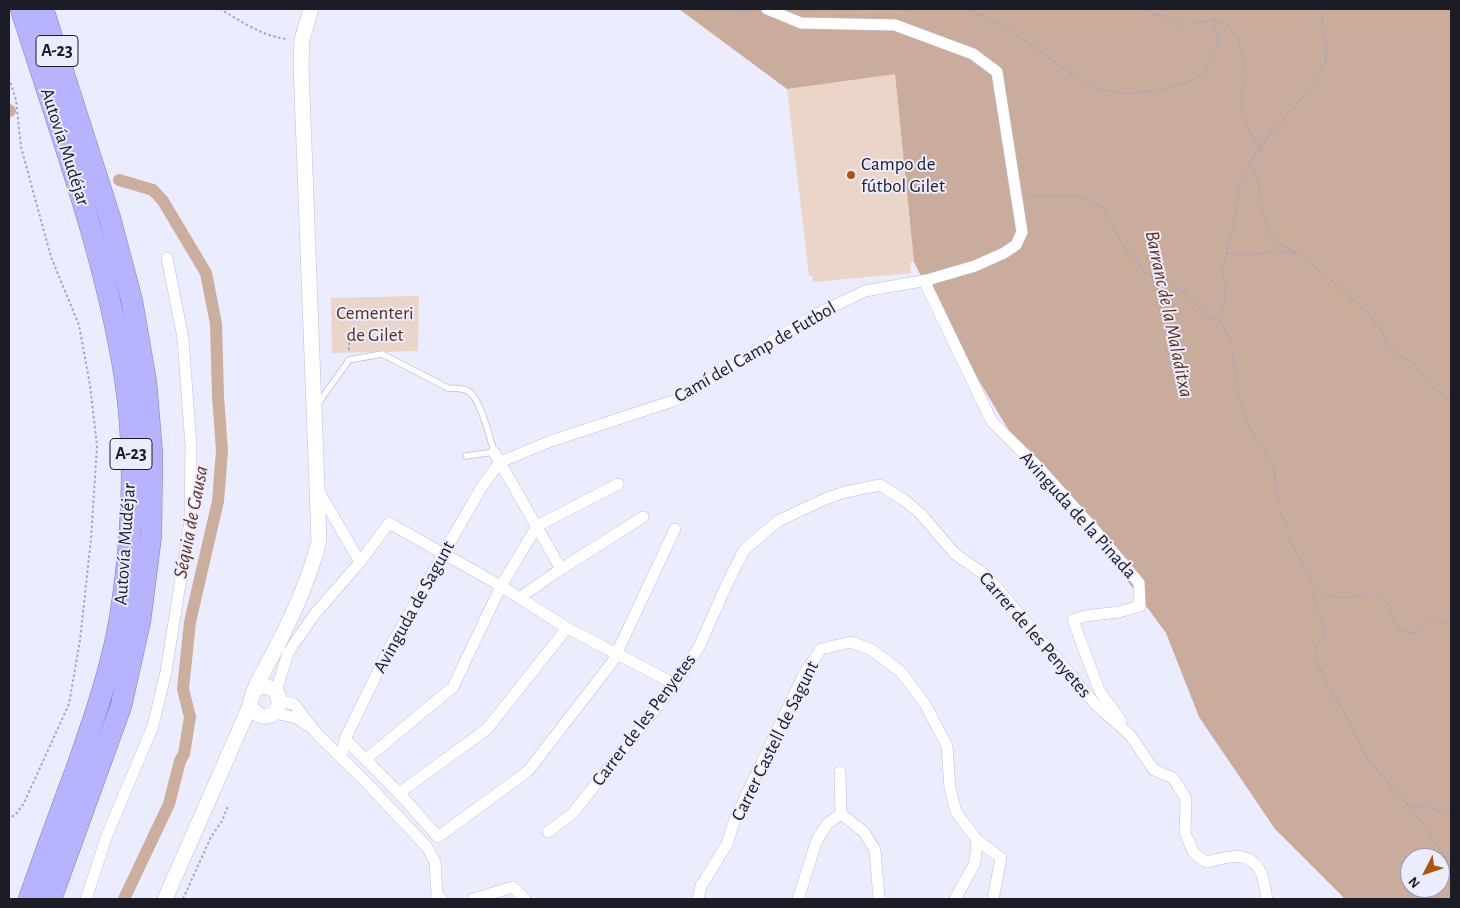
<!DOCTYPE html>
<html>
<head>
<meta charset="utf-8">
<style>
  body { margin:0 }
  #map { position:relative; width:1460px; height:908px; overflow:hidden; background:#ececff; font-family:"Alegreya Sans",sans-serif }
  canvas { display:block }
  .frame { position:absolute; inset:0; border:10px solid #1c1c27; pointer-events:none }
  .north { position:absolute; left:1400px; top:848px; width:50px; height:50px; box-sizing:border-box; background:#ececff; border:1px solid #9999a9; border-radius:50%; rotate:229deg; font-size:14px; font-weight:700; line-height:20px; text-align:center; color:#1c1c27 }
  .north::after { content:''; display:block; margin:auto; width:18px; height:22px; background:#b25404; clip-path:polygon(50% 0,100% 100%,50% 72%,0 100%) }
</style>
</head>
<body>
<div id="map">
<canvas width="1460" height="908"></canvas>
<div class="frame"></div>
<div class="north">N</div>
</div>
<script>
const g = document.querySelector('canvas').getContext('2d');
g.lineJoin = 'round';
function fill(path, color) { g.fillStyle = color; g.fill(path, 'evenodd'); }
function stroke(path, color, width, dash) { g.strokeStyle = color; g.lineWidth = width; g.lineCap = dash ? 'butt' : 'round'; g.setLineDash(dash || []); g.stroke(path); }
function write(font, color, halo, rows, align = 'center') {
  g.font = font + ' "Alegreya Sans",sans-serif'; g.lineWidth = 4; g.setLineDash([]); g.textBaseline = 'middle'; g.strokeStyle = halo; g.fillStyle = color; for (const [text, x, y, turn = 0] of rows) {
    g.save(); g.translate(x, y); g.rotate((+turn || 0) * Math.PI / 180); g.textAlign = isNaN(turn) ? turn : align; if (halo) g.strokeText(text, 0, 0); g.fillText(text, 0, 0); g.restore();
  }
}
fill(new Path2D(`
  M895,73L914,262L910,263L911,273L813,282L812,276H809L787,89Z
  M419,296L418,351L332,353L331,298Z`), '#ebd5c9');
fill(new Path2D(`
  M679,9H1451V899H1345L1275,829L1199,717L1166,633L1070,503L1020,449L943,321L914,262L895,74L787,89ZM1410,858H1440V888H1410Z`), '#caac9c');
stroke(new Path2D(`
  M792,15L894,11L957,29L1011,47L1104,141L1142,249L1162,343L1168,397L1190,438L1211,490L1225,518L1238,577L1252,602L1263,641L1277,674L1312,739L1391,833L1410,877
  M1277,674L1301,664L1325,649L1343,629L1372,566L1414,561L1451,545
  M1414,888L1419,899`), '#ccae9d', 4);
stroke(new Path2D(`
  M9,110L10,111
  M119,180L153,190L163,201L206,273L216,324L218,396L222,451L218,501L190,622L183,689L190,717L184,754L180,761L169,804L124,899`), '#ccae9d', 12);
const service = new Path2D(`
  M317,405L349,360L382,354L448,388C455,388 462,388 468,391C480,397 490,438 494,452L466,456`);
const minor = new Path2D(`
  M927,280V287L992,422L1039,468L1098,534L1139,583L1140,606L1119,612L1085,616L1073,620L1099,690L1121,721
  M494,452L561,569
  M318,490L360,562
  M519,598L561,569L643,517
  M276,691L288,653L314,615L360,562L389,523L501,586L567,628L675,684
  M280,701L294,704L317,734L363,779L427,847L435,862L437,895L441,899
  M275,713L297,718L306,725
  M345,739L399,793L438,837L528,771L613,661L675,529
  M341,758L345,739L389,649L481,488L500,462L551,441L679,399L815,315L865,291L927,280L975,266L1004,253L1016,245L1022,232L997,72L973,54L895,25L801,23L767,9
  M366,759L453,687L501,586L537,526L618,484
  M840,772L841,814
  M399,793L487,729L567,628
  M548,832L573,813L675,684L699,647L727,584L744,550L778,521L825,499L845,492L880,485L904,500L921,514L955,554L988,577L1096,705L1130,735L1154,770L1173,778L1186,799L1185,833L1194,853L1206,862C1225,858 1246,849 1259,869C1264,876 1265,890 1267,899
  M977,840L1001,858L993,899
  M86,899L107,835L153,726L166,672L190,521L191,446L183,338L167,258
  M473,899L513,887L525,899
  M698,899L701,886L727,844L735,819L804,674L821,649L851,642L872,650L901,672L925,704L947,746L950,789L956,812L977,840L975,863L955,899
  M798,899L817,840L827,824L841,814L864,832L875,850L879,899`);
const tertiary = new Path2D(`
  M250,706C263,728 289,711 275,690L265,686L256,689
  M165,899L250,706C251,690 271,659 278,644C295,611 310,576 319,541L301,65L302,40L311,9`);
const motorway = new Path2D(`
  M21,9C59,130 105,252 125,378C137,456 132,540 120,618C111,671 93,722 75,773C59,815 44,857 29,899
  M43,9L110,218L132,301L146,382L152,454L151,535L140,621L121,706L51,899`);
stroke(service, '#bdbedc', 7);
stroke(minor, '#bdbedc', 12);
stroke(tertiary, '#bdbedc', 16);
stroke(motorway, '#817fb3', 22);
stroke(new Path2D(`
  M220,9C241,21 263,37 288,39
  M701,9L751,11L754,9
  M968,9L1007,28L1070,73L1100,89L1127,94L1157,90L1189,82L1205,71L1219,41L1213,20L1182,25L1169,18L1155,14L1147,9
  M1213,20L1225,23L1239,40L1245,69V83L1240,100L1249,129L1259,148
  M9,78L16,100L21,147L51,257L79,325L90,385L97,446L91,539L80,640L69,704L24,803L17,813L9,819
  M1250,161L1259,184L1260,199L1270,234L1280,244L1295,252
  M1028,197L1075,195L1102,207L1127,251L1146,273L1167,281L1187,295L1210,318L1218,319L1224,307L1225,295L1223,267L1234,222L1239,189L1250,161L1267,138L1306,94L1325,64L1327,47L1322,25L1324,9
  M1226,254L1249,256L1277,250L1298,254L1324,274L1358,304L1377,324L1389,348L1414,364L1435,390L1451,400
  M1219,320L1229,336L1233,353L1238,396L1243,412L1252,431L1273,465L1280,509L1293,546L1310,578L1312,587L1323,594L1333,597H1350L1368,592H1378L1389,605L1392,618L1399,630L1414,633C1428,622 1435,618 1451,626
  M349,350V337
  M1312,587L1316,609L1326,632L1322,640L1316,645L1315,657L1324,678L1352,727L1365,756L1419,818L1451,866
  M1408,806H1422L1451,815
  M183,899L211,837L222,821L228,806`), '#a7a7b7', 2, [2.5, 2.5]);
stroke(service, '#fff', 5.5);
stroke(minor, '#fff', 11);
stroke(tertiary, '#fff', 15);
stroke(motorway, '#b7b4ff', 21);
for (const [x, y, r, color] of [
  [851,175,5,"#b25404"]
]) { const dot = new Path2D(); dot.arc(x, y, r, 0, 2 * Math.PI); g.fillStyle = color; g.fill(dot); stroke(dot, '#ececff', 2); }
for (const [x, y, w] of [
  [57,51,42],
  [131,454,42]
]) { const box = new Path2D(); box.roundRect(x - w / 2, y - 15.5, w, 31, 4); g.fillStyle = '#ececff'; g.fill(box); stroke(box, '#1c1c27', 1); }
write('bold 18px', '#1c1c27', null, [
  ["A-23",57,51],
  ["A-23",131,454]
]);
write('19px', '#1c1c27', '#ececff', [
  ["Autovía Mudéjar",65,147,72],
  ["Camí del Camp de Futbol",755,352,-30],
  ["Avinguda de la Pinada",1078,515,48],
  ["Autovía Mudéjar",125,544,-86],
  ["Avinguda de Sagunt",414,607,-61],
  ["Carrer de les Penyetes",1035,635,49],
  ["Carrer de les Penyetes",644,720,-53],
  ["Carrer Castell de Sagunt",775,741,-64]
]);
write('19px', '#1c1c27', '#ececff', [
  ["Campo de",861,164],
  ["fútbol Gilet",861,186]
], 'left');
write('19px', '#5b3117', '#ececff', [
  ["Cementeri",375,313],
  ["de Gilet",375,335]
]);
write('italic 20px', '#5c3218', '#ececff', [
  ["Barranc de la Maladitxa",1169,314,78],
  ["Séquia de Gausa",191,522,-79]
]);
</script>
</body>
</html>
